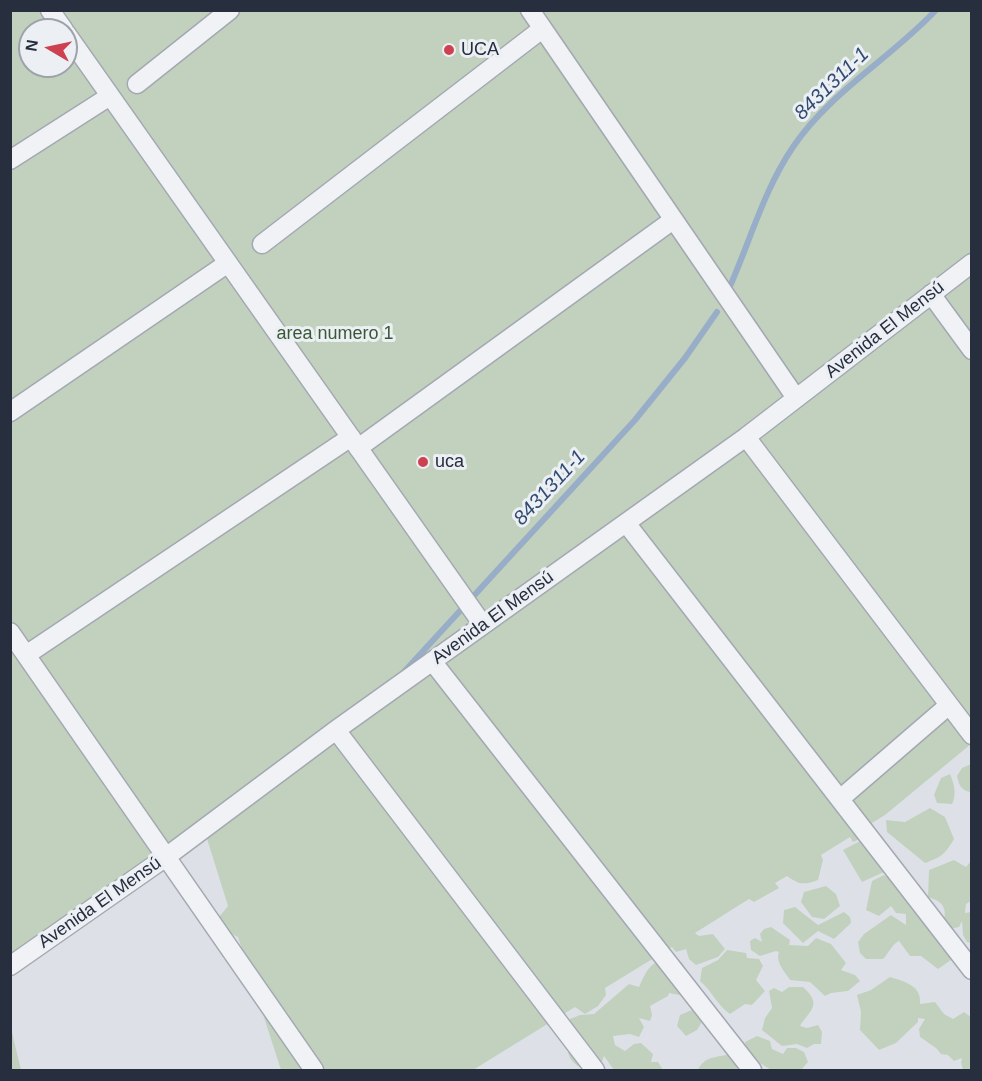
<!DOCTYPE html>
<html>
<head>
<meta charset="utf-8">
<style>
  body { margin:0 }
  #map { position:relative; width:982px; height:1081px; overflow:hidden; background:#dde1e7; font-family:Helvetica,sans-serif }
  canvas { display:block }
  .frame { position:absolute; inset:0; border:12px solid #272e3d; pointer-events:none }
  .north { position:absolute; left:18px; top:18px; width:60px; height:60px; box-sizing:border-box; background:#ecf0f5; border:2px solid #9da2ab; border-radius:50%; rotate:279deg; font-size:16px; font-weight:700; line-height:24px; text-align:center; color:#272e3d }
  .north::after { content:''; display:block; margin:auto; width:21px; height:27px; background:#cd4150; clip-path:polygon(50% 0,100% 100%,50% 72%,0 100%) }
</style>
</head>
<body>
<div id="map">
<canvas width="982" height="1081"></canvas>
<div class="frame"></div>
<div class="north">N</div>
</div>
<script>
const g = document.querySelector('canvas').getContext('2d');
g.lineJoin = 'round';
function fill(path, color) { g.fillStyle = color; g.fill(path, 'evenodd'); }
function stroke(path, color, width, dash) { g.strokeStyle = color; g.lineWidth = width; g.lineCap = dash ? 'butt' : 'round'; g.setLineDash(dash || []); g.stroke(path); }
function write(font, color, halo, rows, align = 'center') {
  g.font = font + ' Helvetica,sans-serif'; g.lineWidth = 6; g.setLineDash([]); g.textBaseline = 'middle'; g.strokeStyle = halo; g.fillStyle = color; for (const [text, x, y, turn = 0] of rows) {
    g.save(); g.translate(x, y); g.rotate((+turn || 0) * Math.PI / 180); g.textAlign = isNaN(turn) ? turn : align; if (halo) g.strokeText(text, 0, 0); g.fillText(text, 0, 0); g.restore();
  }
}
fill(new Path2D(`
  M11,11H971V744L885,815L867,826L860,839L853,842L850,837L821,855L823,860L818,880C804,885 799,885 787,876L775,883L779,888L754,902L749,899L695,933L699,936L713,934L725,949L718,957L696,965L689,959L686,949L676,952L672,947L605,988L606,995L598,1006L585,1014L575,1007L473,1070H281L238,937C228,933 223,928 219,917L228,906L204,829L11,966ZM30,30H66V66H30Z
  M971,764H972L971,792C961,791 959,785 957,776L962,768Z
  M950,774C954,783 957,795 952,804L937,803L934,795L941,778Z
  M930,808L945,817L954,839C945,854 942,857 925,863L887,832L886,820L905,822Z
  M873,831L884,842L893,861L884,872L862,882L843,850L862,840Z
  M954,860L966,867L971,861V901L966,904L965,913L971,912V943L967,942L963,935L962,921L959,927L950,929L944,920C947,906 941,901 928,897L929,870Z
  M884,875L924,898L937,910L951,960L938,969L921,956H910L899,941C892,944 889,953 883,959H866L860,953L858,942L864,934L891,915L906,925V914L896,913L891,906L879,916L866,910L872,881Z
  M826,886L836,894L840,906L824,919L812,917L801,902L804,892Z
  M795,907L818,925L844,912L850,917L851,923L834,939L818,931L803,943L783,923L784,910Z
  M771,927L790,940L789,945L808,946L816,938L831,944L846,963L841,970L855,975L860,981L848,991L831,993L825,996L810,982L790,980C785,972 775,962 779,952L776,951L760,956L751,950L750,941L755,938L762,942L760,934L764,929Z
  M727,950L746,953L747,958L759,959L763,966L756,980L765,991L752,1005L745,1004L730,1014C717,1005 712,991 700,981L702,968L718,960Z
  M672,956C689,963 693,983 679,995L669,993L668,996L650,1006L652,1015L650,1021L639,1018L644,1027L639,1037L630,1034L613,1036L615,1045L625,1051L634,1044L641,1043L653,1054L651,1062H658L663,1070H614L604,1056L601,1064L586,1070C559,1059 570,1043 570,1019L580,1015L594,1014L629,984L639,987C648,967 650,963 672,956Z
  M890,977C906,982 922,986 920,1004L935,1002L944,1014L953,1019L964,1012L971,1017V1070H963L961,1063L962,1058L954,1061L948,1055L941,1054L936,1048L920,1037L919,1029L925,1019L918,1018V1022L896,1043L879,1050L860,1030L861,1012L857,995L871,990Z
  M789,987H803C823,1005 810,1010 800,1026L807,1028L818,1025L822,1032L821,1044H814L807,1048L797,1044L782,1046L762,1030L765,1018L772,1008L769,991L774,988L782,992Z
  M694,1009L702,1022L697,1030L686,1036L677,1026L680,1015Z
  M11,1028L21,1070H11Z
  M757,1036L770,1041L772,1049L783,1054L787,1048H796L804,1052L808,1062L801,1070H771L746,1054L745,1042Z
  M727,1055L739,1063L736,1070H698C703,1058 714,1057 727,1055Z`), '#c2d1be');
stroke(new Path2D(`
  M727,293C749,245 763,191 793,147C830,92 891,58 936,10
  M403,673L635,420L685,358L717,312`), '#98adc7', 6);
const street = new Path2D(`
  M50,10L64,30
  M530,10L796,398
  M66,33L483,625
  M137,84L230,10
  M10,160L110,96
  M262,244L542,29
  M931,294L972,350
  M10,412L228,263
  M746,437L972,735
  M358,448L673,220
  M626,523L972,970
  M10,632L314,1070
  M26,655L351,437
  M432,661L752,1070
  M336,730L595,1070
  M840,799L949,705
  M10,966L166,857L336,730L746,437L972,263`);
stroke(street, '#a3a8b1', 21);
stroke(street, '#f0f2f5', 18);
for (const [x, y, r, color] of [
  [449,50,6,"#cd4150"],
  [423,462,6,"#cd4150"]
]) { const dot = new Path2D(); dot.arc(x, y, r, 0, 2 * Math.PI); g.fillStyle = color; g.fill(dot); stroke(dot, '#ecf0f5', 2); }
write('18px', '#272e3d', '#ecf0f5', [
  ["UCA",461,50],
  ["uca",435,462]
], 'left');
write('18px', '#272e3d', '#ecf0f5', [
  ["Avenida El Mensú",885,330,-38],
  ["Avenida El Mensú",493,618,-36],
  ["Avenida El Mensú",100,903,-35]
]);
write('18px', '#395934', '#ecf0f5', [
  ["area numero 1",335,334]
]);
write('italic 20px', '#314b71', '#ecf0f5', [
  ["8431311-1",832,84,-44],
  ["8431311-1",550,488,-47]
]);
</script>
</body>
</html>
